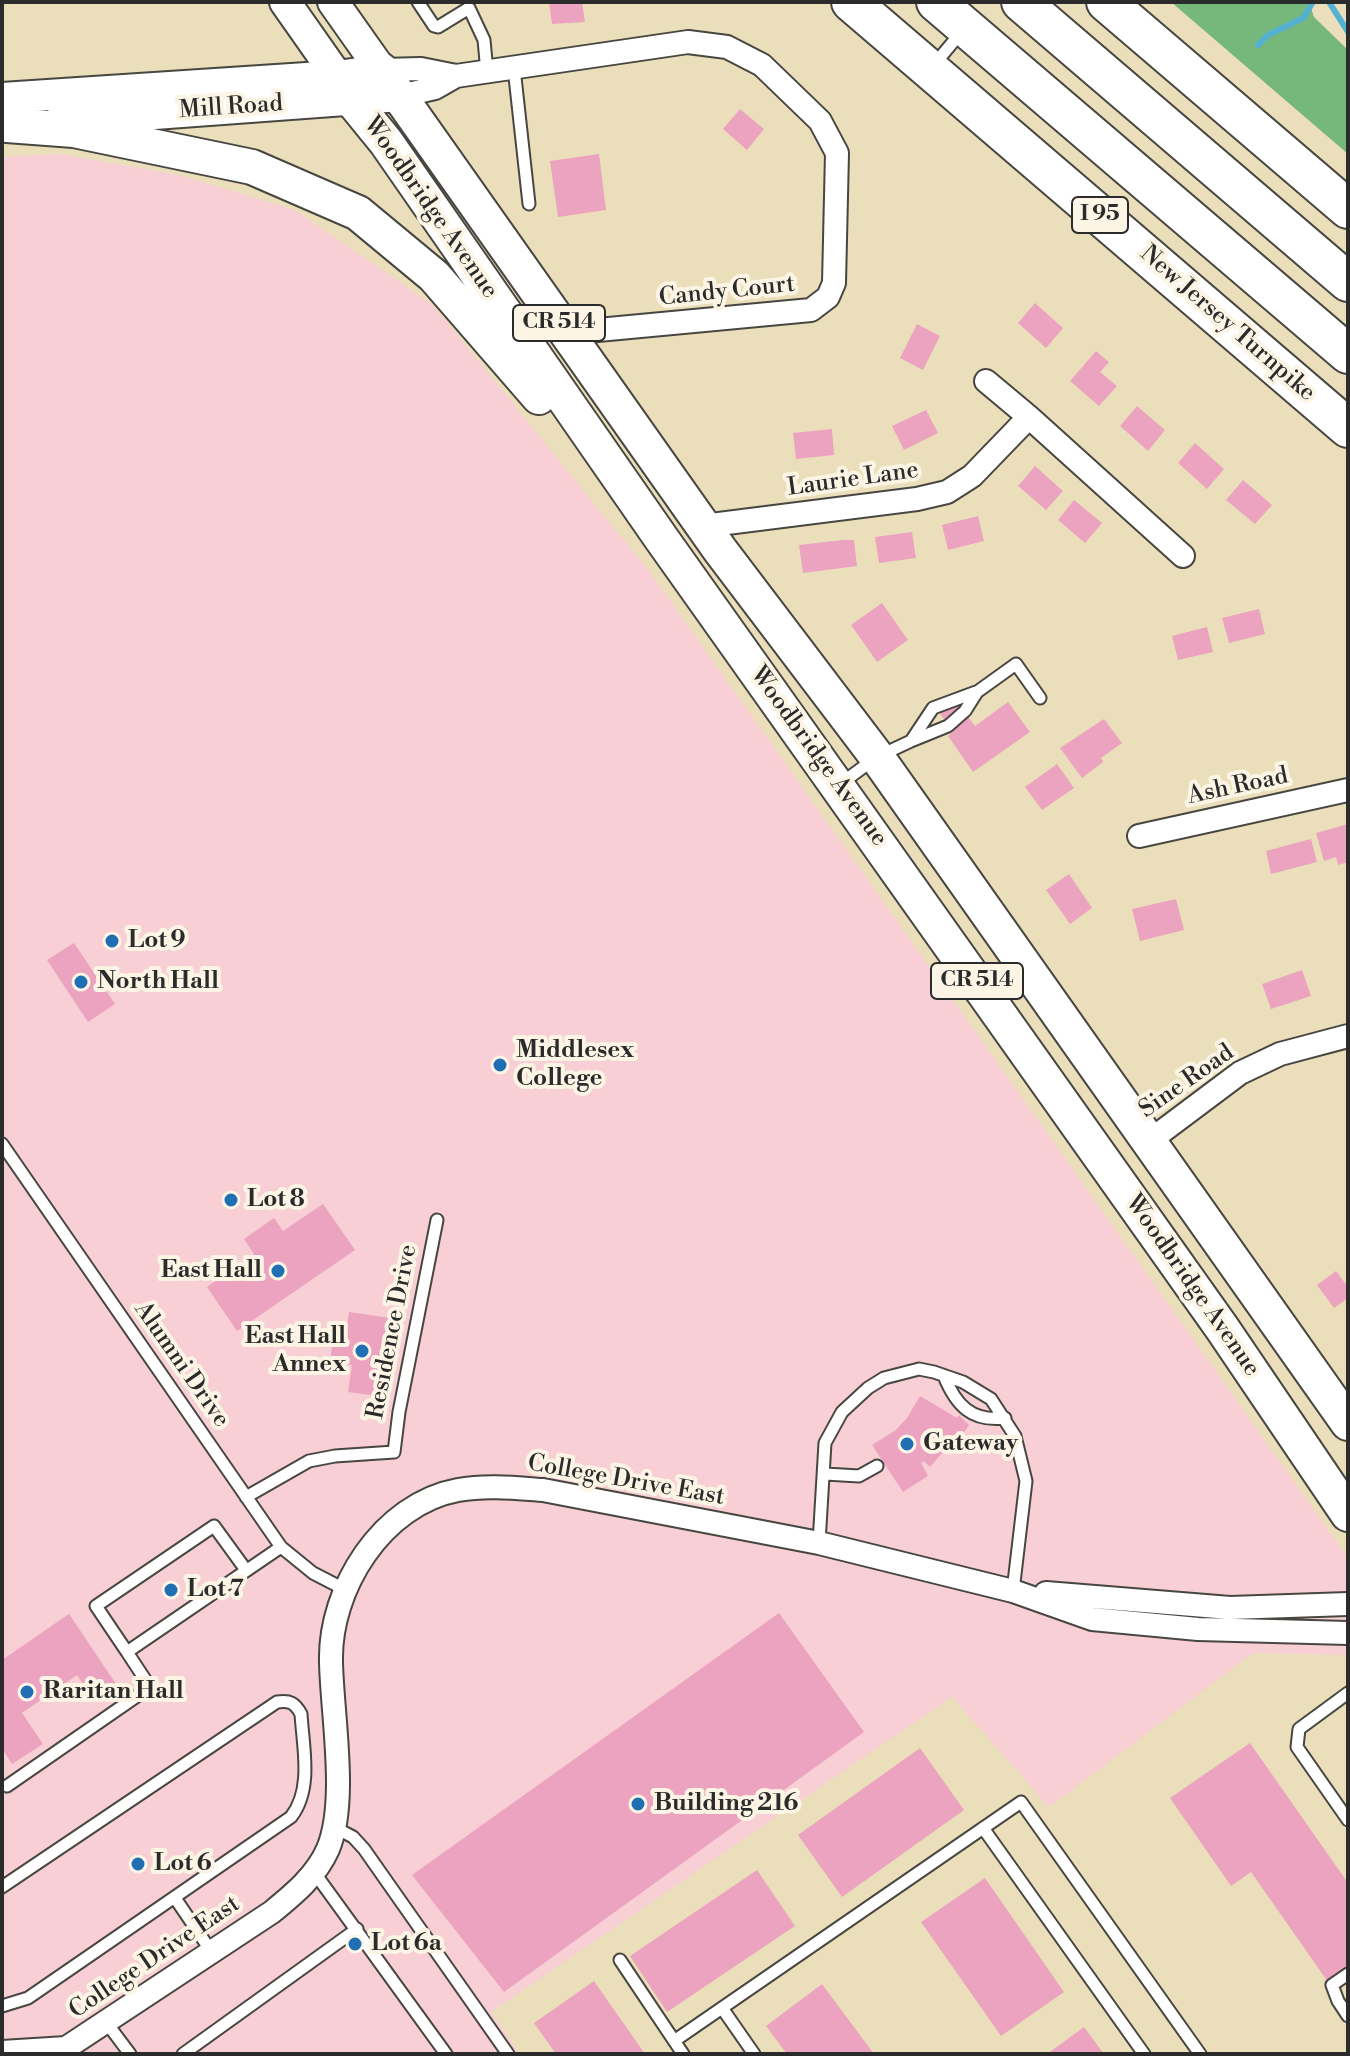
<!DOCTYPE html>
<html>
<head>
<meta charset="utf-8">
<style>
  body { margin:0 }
  #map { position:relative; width:1350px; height:2056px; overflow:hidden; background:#ebdfbb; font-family:"Libre Bodoni",serif }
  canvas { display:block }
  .frame { position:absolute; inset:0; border:4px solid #2b2b2b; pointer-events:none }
</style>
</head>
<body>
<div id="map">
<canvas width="1350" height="2056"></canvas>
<div class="frame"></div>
</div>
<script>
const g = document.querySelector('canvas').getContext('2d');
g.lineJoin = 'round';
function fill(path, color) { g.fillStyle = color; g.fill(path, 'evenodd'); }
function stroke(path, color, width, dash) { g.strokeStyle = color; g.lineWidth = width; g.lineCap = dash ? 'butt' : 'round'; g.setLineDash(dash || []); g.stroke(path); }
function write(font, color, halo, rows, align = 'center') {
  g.font = font + ' "Libre Bodoni",serif'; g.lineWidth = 8; g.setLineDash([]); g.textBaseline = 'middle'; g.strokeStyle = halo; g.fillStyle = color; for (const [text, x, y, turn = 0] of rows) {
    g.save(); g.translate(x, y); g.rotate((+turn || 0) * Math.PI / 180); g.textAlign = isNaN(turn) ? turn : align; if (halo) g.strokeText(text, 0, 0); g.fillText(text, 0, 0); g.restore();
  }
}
fill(new Path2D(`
  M60,154L179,175L295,210L433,305L649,571L1348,1558V1655L1253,1653L1049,1807L952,1697L491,2012L520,2054H2V157Z`), '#f7cfd4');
fill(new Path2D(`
  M1171,2H1309L1314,17L1348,50V154Z`), '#76b87c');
stroke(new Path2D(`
  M1329,2L1348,32
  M1258,45L1268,35L1303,18L1313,2`), '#54b1d2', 6);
fill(new Path2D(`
  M549,2H582L585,22L552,24Z
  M740,109L764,129L747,150L723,129Z
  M599,154L606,210L558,217L550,161Z
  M1035,303L1063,328L1046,348L1018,323Z
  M917,324L940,336L923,370L900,358Z
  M1096,351L1109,362L1100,372L1117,386L1099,406L1070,381Z
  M1137,406L1165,430L1148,451L1120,426Z
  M926,410L938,433L904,450L892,426Z
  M832,429L834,455L796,459L793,433Z
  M1195,443L1224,469L1207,489L1178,463Z
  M1035,466L1063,491L1046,510L1018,486Z
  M1243,480L1272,505L1255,524L1226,500Z
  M1074,500L1102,523L1085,543L1058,520Z
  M978,516L984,541L948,550L942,525Z
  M912,532L916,558L879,563L875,537Z
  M843,540H854L857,566L803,573L799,545Z
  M882,603L908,640L877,662L851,625Z
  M1259,609L1265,634L1229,643L1222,618Z
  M1207,627L1213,652L1178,660L1172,636Z
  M955,699L975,726L1008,702L1030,732L973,772L948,736L953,732L939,712Z
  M1104,719L1122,743L1101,758L1103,762L1082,778L1060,748Z
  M1057,764L1074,788L1042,810L1025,787Z
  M1348,824V862L1338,865L1336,857L1324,861L1316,833Z
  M1311,839L1317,862L1271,874L1266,851Z
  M1069,874L1092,908L1070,924L1046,890Z
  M1176,899L1184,930L1140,941L1132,909Z
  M74,943L115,1004L88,1022L47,960Z
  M1302,970L1311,996L1271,1009L1262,984Z
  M323,1204L355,1250L237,1331L207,1287L254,1254L244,1239L274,1218L283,1231Z
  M1336,1271L1348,1287V1298L1334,1308L1317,1285Z
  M349,1312L397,1319L386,1397L348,1392L352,1365L330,1362L333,1339L345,1340Z
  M920,1396L957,1418L959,1415L969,1425L952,1450L941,1443L938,1445L943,1452L930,1467L924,1461L921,1463L928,1476L903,1492L872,1445L896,1430L907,1418Z
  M779,1613L864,1732L504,1992L412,1875Z
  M69,1614L116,1684L93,1699L77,1675L22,1713L43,1744L12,1764L2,1748V1660Z
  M1250,1743L1348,1883V1968L1328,1982L1251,1872L1231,1886L1170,1798Z
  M920,1748L964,1810L842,1897L798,1835Z
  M757,1870L795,1926L667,2012L630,1956Z
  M985,1878L1064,1992L1001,2036L921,1922Z
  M594,1981L645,2054H556L534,2023Z
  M822,1984L874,2054H787L766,2026Z
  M1084,2027L1104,2054H1047Z`), '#eca3bf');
const lane = new Path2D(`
  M418,2L434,26L438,27L469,8L484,40L487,72
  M933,66L963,30
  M514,68L529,204
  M911,741L948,726L965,711L977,692L1016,664L1040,698
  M839,785L877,757L911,741L933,708L976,692
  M2,1144L281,1547L313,1573L344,1589
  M944,1376C956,1405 971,1422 1005,1418
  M825,1474L859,1476L877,1466
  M246,1497L309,1461L335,1456L394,1452L399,1412L437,1220
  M819,1543L825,1443L842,1412L868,1388L884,1378L919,1369L934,1372L963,1382L991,1399L1015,1436L1026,1481L1013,1591
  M246,1570L214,1526L96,1606L127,1652L281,1547
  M1348,1693L1299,1729L1297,1747L1348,1820
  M7,1786L150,1687L127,1652
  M334,1827L353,1837L364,1849L508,2054
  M983,1828L1144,2054
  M314,1872L446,2054
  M2,1887L277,1702C290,1700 295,1703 301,1714C303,1747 313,1789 291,1817L28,1998L2,2006
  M175,1898L211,1951
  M620,1960L683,2054
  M1348,1974L1332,1985L1338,2001L1348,2016
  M722,2008L754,2054
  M106,2022L130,2054
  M674,2041L1021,1802L1200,2054
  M183,2054L357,1929`);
const street = new Path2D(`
  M381,70L421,69L456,76L688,42L727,47L762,65L820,121L837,153L834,283L828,297L811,310L566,333
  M400,96L435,88L456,76
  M986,381L1029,417L1183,556
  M703,526L917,499L947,492L972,476L1029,417
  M1139,836L1348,790
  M1148,1142L1240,1073L1280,1054L1348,1036
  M1046,1593L1230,1608L1348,1604
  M2,2052L66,2048L272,1912C294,1894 316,1876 328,1849C348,1801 332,1715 331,1662C329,1589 382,1504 458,1490C486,1485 515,1488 543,1490L819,1543L1013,1591L1092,1619L1198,1629L1348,1633`);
const secondary = new Path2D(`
  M285,2L337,76
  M2,98L337,76L381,70L333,2
  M59,121L400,96`);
const primary = new Path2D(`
  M381,70L720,550L877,757L1348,1423
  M337,76L351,99L386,142L661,538L1222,1328L1348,1514
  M7,125L74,130L252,167L358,213L434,276L539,397`);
const highway = new Path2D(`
  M851,2L1348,428
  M936,2L1348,354
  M1021,2L1348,282
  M1106,2L1348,209`);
stroke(lane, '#484641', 15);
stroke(street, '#484641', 26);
stroke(secondary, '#484641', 34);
stroke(primary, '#484641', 38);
stroke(highway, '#484641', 42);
stroke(lane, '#fff', 11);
stroke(street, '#fff', 22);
stroke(secondary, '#fff', 30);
stroke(primary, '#fff', 34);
stroke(highway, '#fff', 38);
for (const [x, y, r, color] of [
  [112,941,8,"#1f6fb2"],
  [81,982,8,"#1f6fb2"],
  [500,1065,8,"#1f6fb2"],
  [231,1200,8,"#1f6fb2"],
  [278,1271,8,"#1f6fb2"],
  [362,1351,8,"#1f6fb2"],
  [907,1444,8,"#1f6fb2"],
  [171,1590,8,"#1f6fb2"],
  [27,1692,8,"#1f6fb2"],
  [638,1804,8,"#1f6fb2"],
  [138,1864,8,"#1f6fb2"],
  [355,1944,8,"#1f6fb2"]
]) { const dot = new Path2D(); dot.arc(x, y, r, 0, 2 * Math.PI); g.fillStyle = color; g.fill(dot); stroke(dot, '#fcf5e5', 3); }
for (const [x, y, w] of [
  [1100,215,56],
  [559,323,92],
  [977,981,92]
]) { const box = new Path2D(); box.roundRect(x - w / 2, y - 18, w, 36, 6); g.fillStyle = '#fcf5e5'; g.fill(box); stroke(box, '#2b2b2b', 2); }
write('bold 22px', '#2b2b2b', null, [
  ["I 95",1100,215],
  ["CR 514",559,323],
  ["CR 514",977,981]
]);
write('24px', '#2b2b2b', '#fcf5e5', [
  ["Mill Road",231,108,-4],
  ["Woodbridge Avenue",430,208,55],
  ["Candy Court",727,292,-6],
  ["New Jersey Turnpike",1227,324,41],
  ["Laurie Lane",853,480,-8],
  ["Woodbridge Avenue",818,757,54],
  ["Ash Road",1238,787,-12],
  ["Sine Road",1187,1082,-35],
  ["Woodbridge Avenue",1192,1286,55],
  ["Residence Drive",393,1332,-79],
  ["Alumni Drive",181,1365,55],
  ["College Drive East",626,1481,10],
  ["College Drive East",155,1958,-34]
]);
write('bold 24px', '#2b2b2b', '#fcf5e5', [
  ["Lot 9",128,941],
  ["North Hall",97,982],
  ["Middlesex",516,1051],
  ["College",516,1079],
  ["Lot 8",247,1200],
  ["East Hall",262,1271,"right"],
  ["East Hall",346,1337,"right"],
  ["Annex",346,1365,"right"],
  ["Gateway",923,1444],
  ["Lot 7",187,1590],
  ["Raritan Hall",43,1692],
  ["Building 216",654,1804],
  ["Lot 6",154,1864],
  ["Lot 6a",371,1944]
], 'left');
</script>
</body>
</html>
